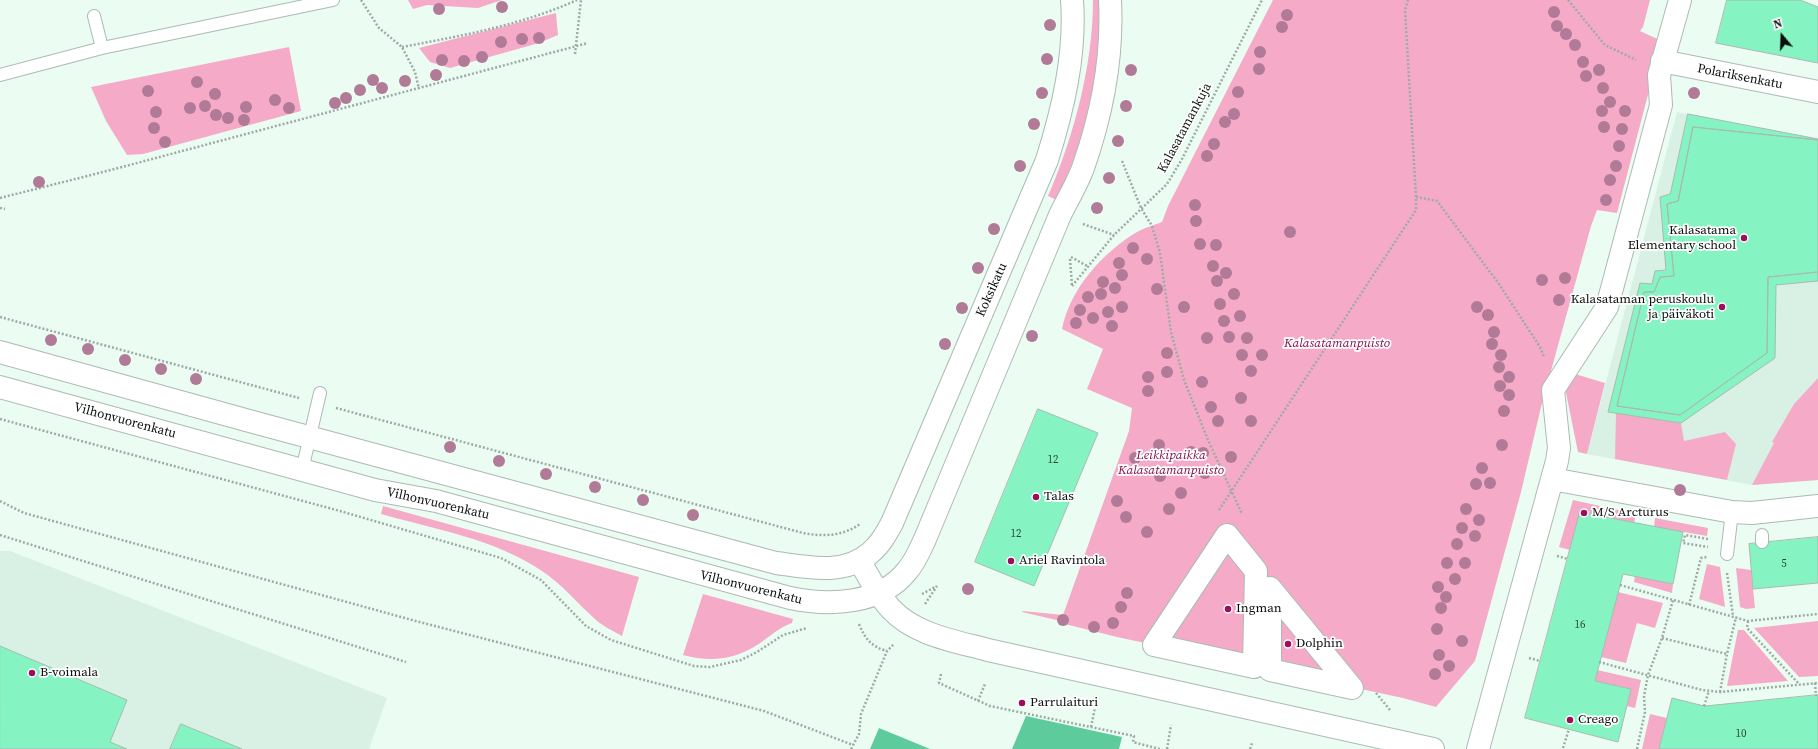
<!DOCTYPE html>
<html>
<head>
<meta charset="utf-8">
<style>
  body { margin:0 }
  #map { position:relative; width:1818px; height:749px; overflow:hidden; background:#ebfcf3; font-family:"Source Serif 4",serif }
  canvas { display:block }
  .north { position:absolute; left:1762px; top:16px; width:40px; height:40px; -webkit-text-stroke:3px #fff; paint-order:stroke; rotate:341deg; font-size:11px; font-weight:700; line-height:16px; text-align:center; color:#0a0f0d }
  .north::after { content:''; display:block; margin:auto; width:14px; height:18px; background:#0a0f0d; clip-path:polygon(50% 0,100% 100%,50% 72%,0 100%) }
</style>
</head>
<body>
<div id="map">
<canvas width="1818" height="749"></canvas>
<div class="north">N</div>
</div>
<script>
const g = document.querySelector('canvas').getContext('2d');
g.lineJoin = 'round';
function fill(path, color) { g.fillStyle = color; g.fill(path, 'evenodd'); }
function stroke(path, color, width, dash) { g.strokeStyle = color; g.lineWidth = width; g.lineCap = dash ? 'butt' : 'round'; g.setLineDash(dash || []); g.stroke(path); }
function write(font, color, halo, rows, align = 'center') {
  g.font = font + ' "Source Serif 4",serif'; g.lineWidth = 3.5; g.setLineDash([]); g.textBaseline = 'middle'; g.strokeStyle = halo; g.fillStyle = color; for (const [text, x, y, turn = 0] of rows) {
    g.save(); g.translate(x, y); g.rotate((+turn || 0) * Math.PI / 180); g.textAlign = isNaN(turn) ? turn : align; if (halo) g.strokeText(text, 0, 0); g.fillText(text, 0, 0); g.restore();
  }
}
fill(new Path2D(`
  M1677,112L1818,139V480L1752,485L1587,454Z
  M0,551H10L387,698L369,749H0Z`), '#d9f1e5');
fill(new Path2D(`
  M408,0H502L478,8L427,5L413,9Z
  M1093,0H1100C1100,38 1097,75 1088,113C1081,143 1069,172 1057,200L1048,196C1074,136 1093,65 1093,0Z
  M1273,0H1650L1643,27L1640,31L1662,41L1617,213L1597,210L1591,226L1541,407L1521,492L1475,661L1436,707L1403,698L1117,637L1061,623V621L1022,612L1023,611L1063,615L1129,431L1132,408L1087,389L1103,349L1062,329C1070,289 1102,253 1137,232C1144,228 1154,225 1162,222L1168,206Z
  M556,13L558,35L539,43L450,68L430,62L419,48Z
  M289,47L301,111L143,154L127,155L106,121L91,87Z
  M1575,374L1605,383L1587,454L1578,452L1564,383Z
  M1818,378V480L1752,485L1774,443L1772,442L1794,404Z
  M1616,413L1681,423L1684,441L1725,432L1736,444L1727,480L1615,459Z
  M1573,500L1636,514L1634,523L1570,550L1559,547Z
  M383,506L639,577L622,636C613,631 603,626 596,620C578,604 562,584 542,571C495,539 434,529 381,514Z
  M1655,518L1708,528L1707,536L1654,527Z
  M1707,564L1720,567L1725,607L1699,599Z
  M1736,568L1751,570L1755,608L1746,609L1740,607Z
  M1635,576L1673,584L1672,593L1634,582Z
  M1618,592L1663,603L1655,628L1637,623L1626,663L1601,657Z
  M703,594L793,619L792,623C773,630 767,641 750,649C728,661 707,661 683,655Z
  M1818,621V676L1799,677L1754,628Z
  M1738,630H1744L1788,681L1727,686Z
  M1597,670L1641,680L1635,708L1627,706L1631,689L1595,681Z
  M1650,714L1667,718L1659,749H1642Z`), '#f5abc7');
fill(new Path2D(`
  M1026,716L1122,737L1119,749H1012Z
  M879,728L930,749H870Z`), '#5dcb9c');
const building = new Path2D(`
  M1727,0H1800L1818,7V63L1716,43Z
  M1688,114L1818,139V140L1693,127L1678,201L1667,204L1674,276L1660,277L1654,292H1644L1617,406L1680,415L1767,353L1768,277L1818,272V281L1776,285L1775,358L1681,423L1608,412L1640,283L1652,284L1655,271L1666,270L1660,197L1670,194Z
  M1693,127L1818,140V272L1768,277L1767,353L1680,415L1617,406L1644,292H1654L1660,277L1674,276L1667,204L1678,201Z
  M1038,409L1098,433L1034,586L975,562Z
  M1580,512L1683,532L1673,584L1623,574L1595,681L1631,689L1618,742L1525,718Z
  M1818,537V583L1753,589L1749,544Z
  M0,646L127,700L110,742L127,749H0Z
  M1818,695V749H1659L1672,698L1704,706Z
  M181,724L242,749H170Z`);
fill(building, '#86f3c2');
stroke(building, '#a9bab1', 1);
const lane = new Path2D(`
  M94,16L102,48
  M0,75L102,48L333,0
  M302,470L320,393
  M1762,535V542
  M1727,554L1732,512`);
const street = new Path2D(`
  M1662,61L1818,92
  M1552,479L1732,512L1752,513L1818,506
  M1227,535L1256,571L1254,667L1154,645Z
  M1270,588L1352,688L1270,670Z
  M1478,749L1557,461L1559,448L1553,390L1607,307L1661,105L1659,75L1680,0`);
const secondary = new Path2D(`
  M0,352L253,422L776,563C806,567 844,576 870,553C880,545 886,534 892,523L1047,160C1063,109 1076,54 1072,0
  M0,387L375,490L436,501L790,598C829,606 880,605 907,571C915,562 920,550 925,539L1060,215C1068,199 1077,184 1083,168C1102,114 1113,57 1110,0
  M859,560C869,577 877,594 891,609C915,635 955,641 988,650L1433,749`);
stroke(lane, '#abbbb3', 14);
stroke(street, '#abbbb3', 24);
stroke(secondary, '#abbbb3', 24);
stroke(new Path2D(`
  M361,0L379,28L402,47L415,72L419,89
  M1568,0L1605,45L1636,60
  M402,47C461,36 522,25 577,0
  M575,54L581,0
  M1122,161L1141,208L1152,226L1160,253L1171,332L1184,380L1208,440L1242,514
  M1416,197L1437,201L1499,284L1540,347L1544,357
  M0,198L107,171L588,43
  M0,208L5,209
  M1083,224L1114,235
  M1071,257L1089,267
  M1070,259L1072,286
  M1072,286L1114,235L1167,184L1182,159L1262,0
  M0,317L299,398
  M336,408L803,533C823,537 843,536 860,524
  M0,419L340,511L501,558L541,580L586,626L611,640L694,666L710,667L741,660L757,652L783,635L807,628
  M0,501L24,513L412,620L764,711L853,745
  M1219,510L1416,210V197L1405,10L1408,0
  M0,535L406,662
  M1708,539L1685,535L1683,543L1708,547
  M1557,556L1568,559
  M1727,573L1733,616
  M1620,585L1748,621L1818,614
  M922,594L937,586
  M925,604L937,586
  M1689,605L1701,558L1707,557
  M1748,621L1747,628L1799,684
  M859,624C865,639 872,647 887,651
  M1662,638L1727,654
  M1529,658L1540,661
  M1599,662L1702,690L1720,692L1818,683
  M941,674L939,683L990,706L1134,736L1133,742L1160,749
  M1815,683L1816,696
  M1720,692L1727,654L1736,617
  M1376,693L1390,710
  M978,701L985,684
  M1704,706L1709,691
  M1091,727L1095,708
  M1563,748L1569,729
  M851,749L859,734L861,714L887,651L894,644
  M1167,749L1171,725
  M1250,749L1252,743
  M1637,749L1645,712L1644,696L1648,675L1662,638L1673,600`), '#9eaba4', 2.5, [2, 2]);
stroke(lane, '#fff', 12);
stroke(street, '#fff', 22);
stroke(secondary, '#fff', 22);
g.fillStyle = '#b17a97';
for (const [x, y] of [
  [502,7],
  [439,9],
  [1554,12],
  [1287,15],
  [1050,25],
  [1557,26],
  [1282,27],
  [1566,34],
  [539,38],
  [522,39],
  [501,42],
  [1575,45],
  [1260,52],
  [482,57],
  [1047,59],
  [442,60],
  [464,61],
  [1583,62],
  [1259,69],
  [1131,70],
  [1599,70],
  [436,75],
  [1586,76],
  [373,80],
  [405,81],
  [197,82],
  [382,88],
  [1603,88],
  [360,90],
  [148,91],
  [1238,92],
  [1042,93],
  [1694,93],
  [215,94],
  [346,98],
  [275,100],
  [1610,102],
  [335,103],
  [205,106],
  [1126,106],
  [246,107],
  [190,108],
  [289,108],
  [1602,111],
  [1625,111],
  [156,112],
  [1234,114],
  [216,115],
  [228,118],
  [244,120],
  [1225,122],
  [1034,124],
  [1604,127],
  [154,128],
  [1622,129],
  [1118,141],
  [165,142],
  [1214,144],
  [1619,146],
  [1207,156],
  [1020,166],
  [1616,166],
  [1109,178],
  [1610,180],
  [39,182],
  [1606,200],
  [1195,205],
  [1097,208],
  [1196,221],
  [994,229],
  [1290,232],
  [1200,244],
  [1216,245],
  [1133,248],
  [1147,259],
  [1119,263],
  [1213,266],
  [978,268],
  [1226,273],
  [1122,275],
  [1565,278],
  [1542,280],
  [1217,281],
  [1103,282],
  [1115,288],
  [1157,289],
  [1101,294],
  [1234,294],
  [1088,297],
  [1559,300],
  [1220,304],
  [1122,307],
  [1184,307],
  [1477,307],
  [962,308],
  [1080,310],
  [1108,312],
  [1488,315],
  [1240,316],
  [1093,318],
  [1224,321],
  [1076,323],
  [1112,326],
  [1494,332],
  [1032,336],
  [1229,337],
  [1207,338],
  [1247,338],
  [51,340],
  [945,344],
  [1492,344],
  [88,349],
  [1167,353],
  [1242,355],
  [1262,355],
  [1501,355],
  [125,360],
  [1499,367],
  [161,369],
  [1251,371],
  [1167,372],
  [1148,377],
  [1509,377],
  [196,379],
  [1202,382],
  [1500,386],
  [1148,391],
  [1509,395],
  [1241,398],
  [1211,407],
  [1504,411],
  [1218,421],
  [1251,421],
  [1159,445],
  [1502,445],
  [450,447],
  [1191,452],
  [1203,453],
  [1231,457],
  [1135,458],
  [499,461],
  [1482,468],
  [1205,473],
  [546,474],
  [1160,476],
  [1490,483],
  [1476,484],
  [595,487],
  [1680,490],
  [1181,493],
  [643,500],
  [1117,501],
  [1169,509],
  [1466,509],
  [693,515],
  [1126,517],
  [1479,520],
  [1462,528],
  [1147,532],
  [1475,536],
  [1457,544],
  [1447,563],
  [1465,563],
  [1455,579],
  [1438,587],
  [968,589],
  [1127,593],
  [1446,597],
  [1121,607],
  [1441,608],
  [1063,620],
  [1113,623],
  [1094,627],
  [1437,629],
  [1462,641],
  [1439,655],
  [1449,666],
  [1435,674]
]) { g.beginPath(); g.arc(x, y, 6, 0, 2 * Math.PI); g.fill(); }
for (const [x, y, r, color] of [
  [1744,238,4,"#9c0e5c"],
  [1722,307,4,"#9c0e5c"],
  [1036,497,4,"#9c0e5c"],
  [1584,513,4,"#9c0e5c"],
  [1011,561,4,"#9c0e5c"],
  [1228,609,4,"#9c0e5c"],
  [1288,644,4,"#9c0e5c"],
  [32,673,4,"#9c0e5c"],
  [1022,703,4,"#9c0e5c"],
  [1570,720,4,"#9c0e5c"]
]) { const dot = new Path2D(); dot.arc(x, y, r, 0, 2 * Math.PI); g.fillStyle = color; g.fill(dot); stroke(dot, '#fff', 1.5); }
write('11px', '#29483a', null, [
  ["12",1053,460],
  ["12",1016,534],
  ["5",1784,564],
  ["16",1580,625],
  ["10",1741,734]
]);
write('13px', '#0a0f0d', '#fff', [
  ["Polariksenkatu",1740,77,11],
  ["Kalasatamankuja",1185,128,-62],
  ["Koksikatu",992,290,-66],
  ["Vilhonvuorenkatu",125,421,15],
  ["Vilhonvuorenkatu",438,504,13],
  ["Vilhonvuorenkatu",751,588,14]
]);
write('13px', '#0a0f0d', '#fff', [
  ["Kalasatama",1736,231,"right"],
  ["Elementary school",1736,246,"right"],
  ["Kalasataman peruskoulu",1714,300,"right"],
  ["ja päiväkoti",1714,315,"right"],
  ["Talas",1044,497],
  ["M/S Arcturus",1592,513],
  ["Ariel Ravintola",1019,561],
  ["Ingman",1236,609],
  ["Dolphin",1296,644],
  ["B-voimala",40,673],
  ["Parrulaituri",1030,703],
  ["Creago",1578,720]
], 'left');
write('italic 13px', '#810f4c', '#fff', [
  ["Kalasatamanpuisto",1337,344],
  ["Leikkipaikka",1171,456],
  ["Kalasatamanpuisto",1171,471]
]);
</script>
</body>
</html>
